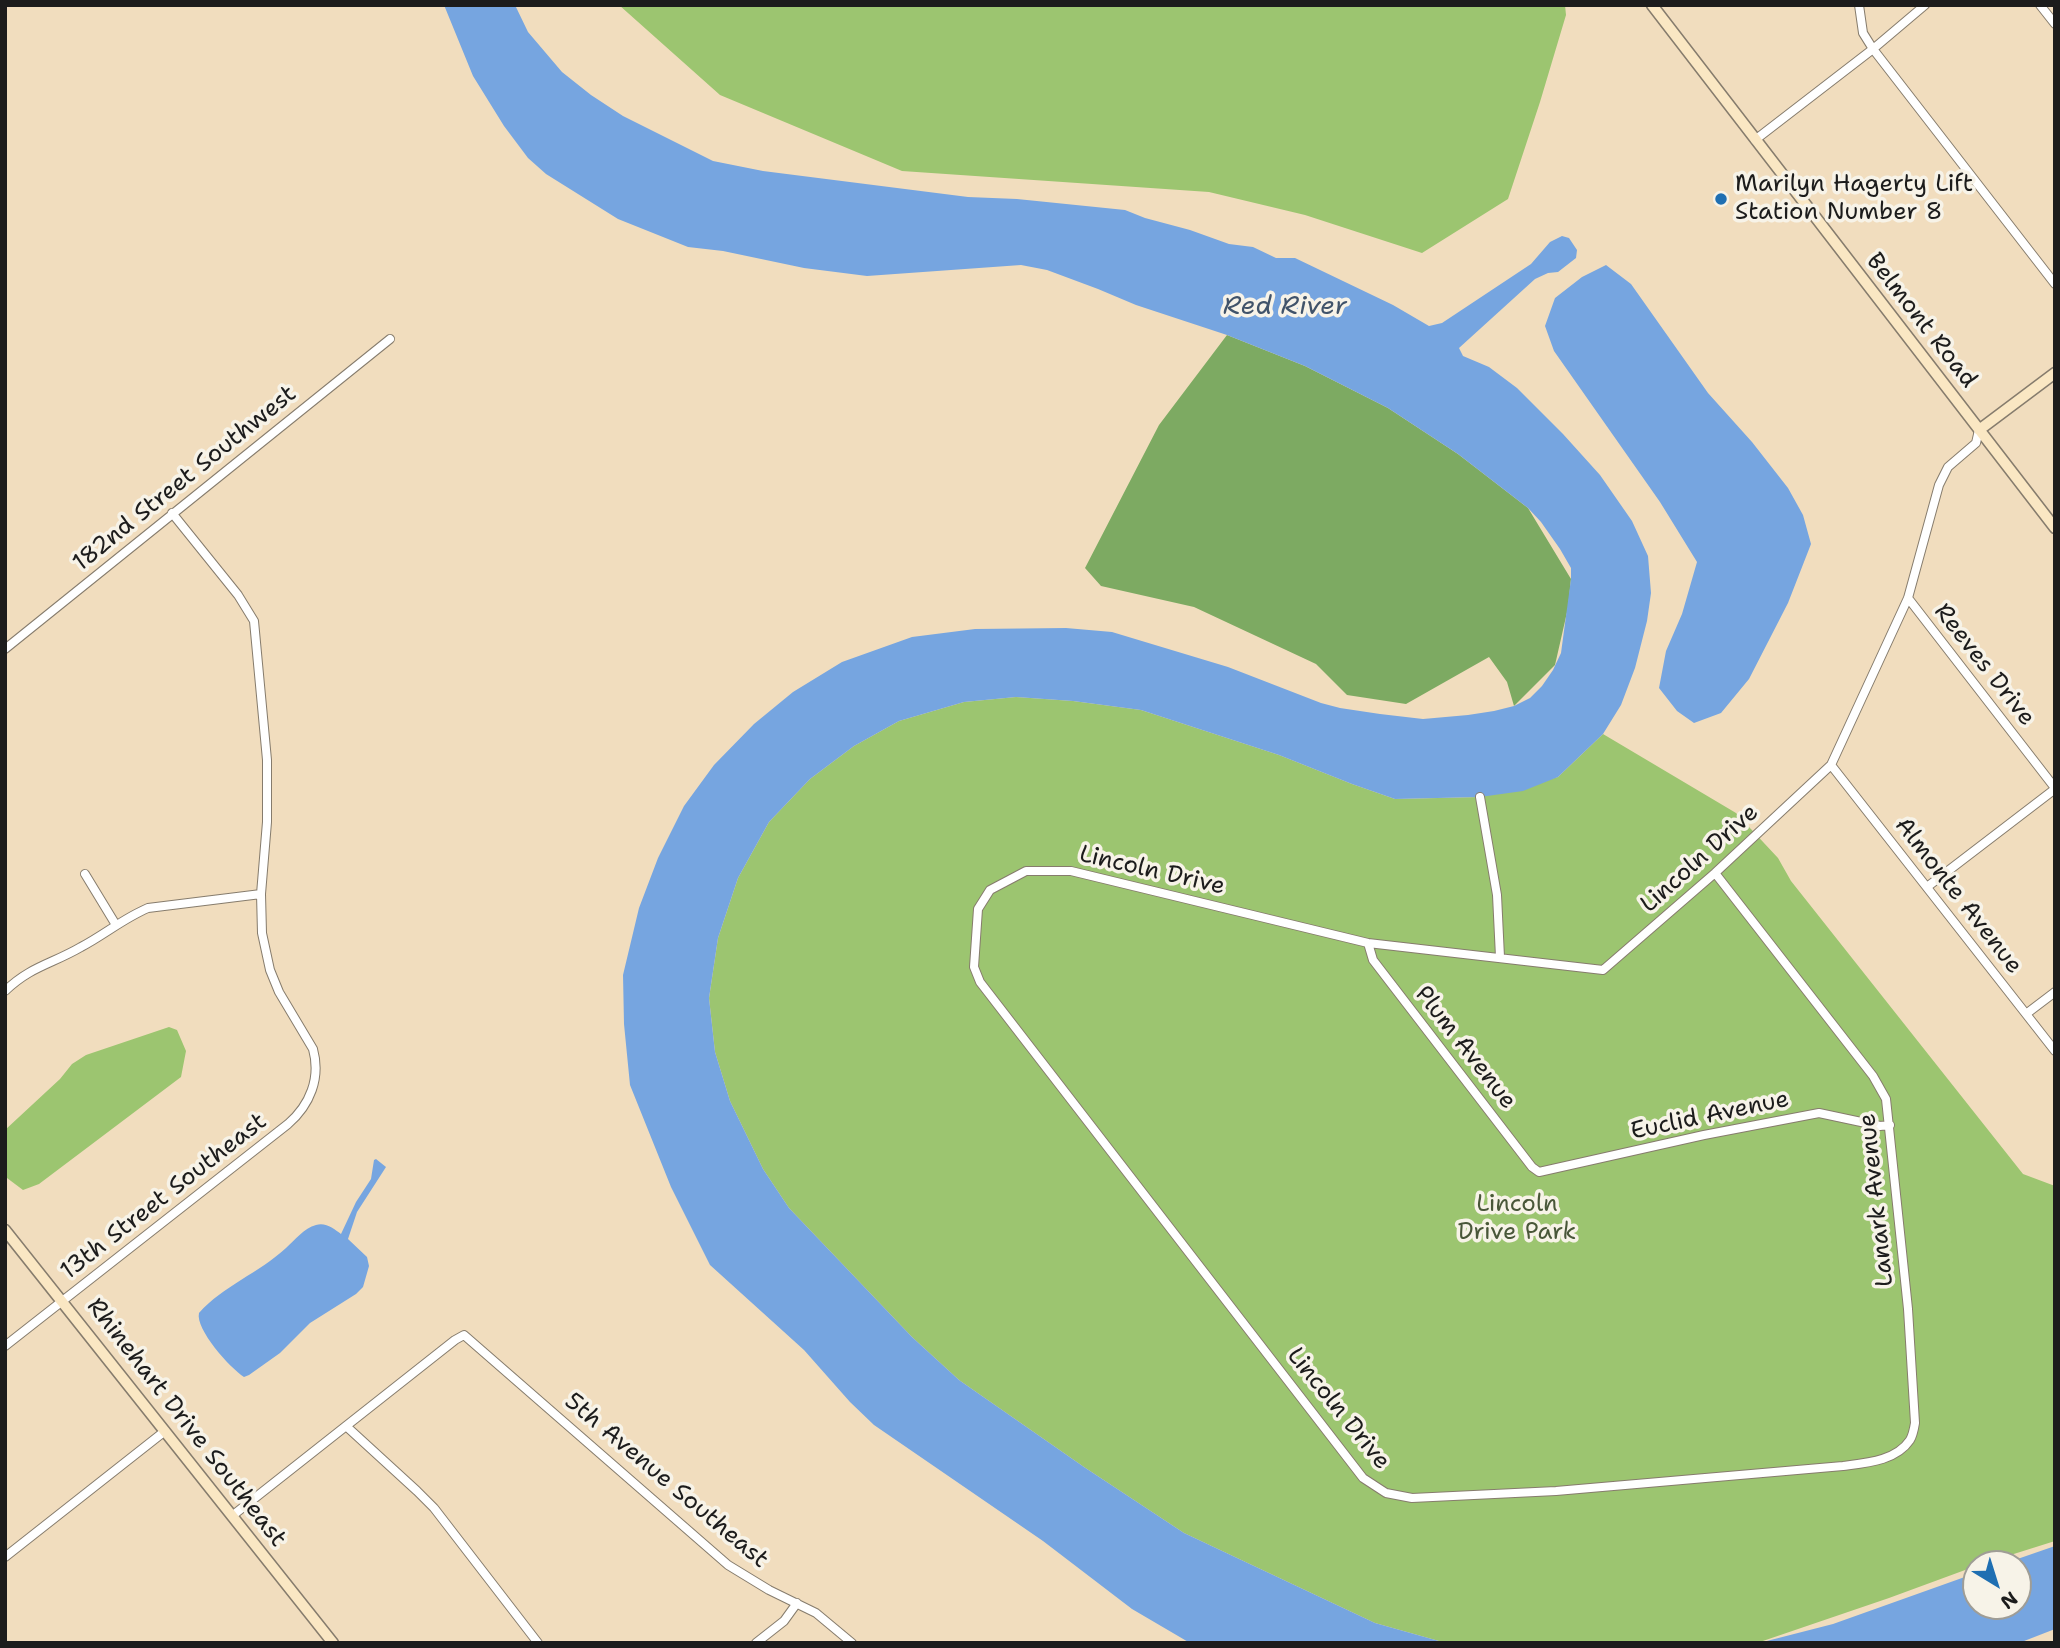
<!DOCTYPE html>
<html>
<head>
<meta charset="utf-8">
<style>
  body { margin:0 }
  #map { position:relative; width:2060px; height:1648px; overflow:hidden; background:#f1ddbe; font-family:"Shantell Sans",sans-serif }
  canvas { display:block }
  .frame { position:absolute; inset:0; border:7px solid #1c1c1c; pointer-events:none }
  .north { position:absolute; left:1962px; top:1550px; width:70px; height:70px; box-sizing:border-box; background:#f7f3e8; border:2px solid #9f9d96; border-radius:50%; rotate:142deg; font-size:19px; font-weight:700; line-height:28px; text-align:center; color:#1c1c1c }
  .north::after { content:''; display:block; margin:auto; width:24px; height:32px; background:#1f6fb2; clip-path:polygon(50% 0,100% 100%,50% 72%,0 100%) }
</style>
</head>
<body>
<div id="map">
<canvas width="2060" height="1648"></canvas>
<div class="frame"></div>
<div class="north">N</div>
</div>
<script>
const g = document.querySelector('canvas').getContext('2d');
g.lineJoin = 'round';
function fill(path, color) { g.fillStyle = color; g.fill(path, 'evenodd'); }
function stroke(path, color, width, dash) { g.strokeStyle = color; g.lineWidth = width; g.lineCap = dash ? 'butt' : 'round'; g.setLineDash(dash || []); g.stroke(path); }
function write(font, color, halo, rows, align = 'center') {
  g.font = font + ' "Shantell Sans",sans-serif'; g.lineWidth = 7; g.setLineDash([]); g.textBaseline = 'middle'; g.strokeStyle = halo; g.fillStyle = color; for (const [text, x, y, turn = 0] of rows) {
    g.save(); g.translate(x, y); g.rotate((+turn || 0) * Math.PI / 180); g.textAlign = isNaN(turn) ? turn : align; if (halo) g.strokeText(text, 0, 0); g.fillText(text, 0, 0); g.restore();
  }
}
fill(new Path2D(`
  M619,5H1565L1566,15L1540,102L1508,199L1422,253L1305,215L1209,192L902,171L720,95Z
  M1016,697L1073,701L1141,710L1279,755L1352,784L1395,799L1480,797L1558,777L1603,734L1736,813L1778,858L1791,881L2023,1174L2055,1186V1541L1982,1564H1976V1566L1889,1598L1757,1643H1446L1375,1623L1184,1533L1084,1467L959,1380L912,1337L789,1208L763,1169L730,1101L715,1052L709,998L718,938L738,878L769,822L810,779L854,746L899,721L964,702Z
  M169,1027L177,1030L186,1051L181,1077L39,1184L23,1190L7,1178L5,1176V1130L60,1079L72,1064L86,1055Z`), '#9cc570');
fill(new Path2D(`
  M1227,335L1305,366L1388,408L1458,454L1528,508L1571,579L1568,608L1555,665L1514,706L1507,682L1489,657L1406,704L1347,695L1316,664L1194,607L1101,586L1085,568L1159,425Z`), '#7daa62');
fill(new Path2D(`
  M444,5H515L528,32L562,72L591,95L623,116L713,161L763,171L968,197L1017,199L1125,210L1145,218L1190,230L1229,244L1253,247L1276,258H1295L1393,305L1429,326L1442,323L1531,264L1550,242L1562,236L1569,238L1577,250L1576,258L1558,272L1548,273L1535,279L1459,348L1463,356L1489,367L1517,388L1563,434L1600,475L1632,521L1648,556L1651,593L1647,621L1635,668L1621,705L1603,734L1558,777L1523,791L1480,797L1395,799L1352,784L1279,755L1141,710L1073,701L1016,697L964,702L899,721L854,746L810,779L769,822L738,878L718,938L709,998L715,1052L730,1101L763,1169L789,1208L912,1337L959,1380L1084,1467L1184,1533L1375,1623L1446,1643H1190L1132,1609L1043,1541L874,1425L850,1402L804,1350L710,1265L671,1187L630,1085L624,1024L623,975L639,908L658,858L684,806L714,765L754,724L793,692L842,662L912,637L975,629L1066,628L1112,632L1228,667L1321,703L1340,708L1380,714L1423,719L1468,715L1494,711L1514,706L1530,698L1542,686L1553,670L1561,653L1571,579V568L1560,549L1541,522L1528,508L1458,454L1388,408L1305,366L1227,335L1136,305L1098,289L1047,270L1021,265L867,276L804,268L723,251L688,247L618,219L546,174L528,158L504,126L473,76Z
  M1606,265L1631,284L1708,393L1752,442L1788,488L1803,515L1811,544L1788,603L1749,679L1721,713L1694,723L1677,711L1659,688L1666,651L1682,614L1697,562L1660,502L1554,351L1545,326L1555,298L1582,277Z
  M376,1159L386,1167L357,1212L348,1239L367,1257L369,1266L363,1287L356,1294L310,1323L280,1353L249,1375L244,1377C230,1368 195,1329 199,1313C223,1286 259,1273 286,1248C295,1240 304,1228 316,1225C326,1222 334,1229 341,1234L356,1202L371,1179L374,1160Z
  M2055,1546V1629L2019,1643H1759L1833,1624L1976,1573V1606H2018V1564H2003Z`), '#76a5e0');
const street = new Path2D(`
  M1859,5L1863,33L1873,49L2055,284
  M2040,5L2055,24
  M1755,140L1873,49L1925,5
  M1908,598L2055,788
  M5,649L390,339
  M1831,765L2055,1051
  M1480,797L1497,895L1500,957
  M1715,873L1873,1076L1886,1099L1908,1309L1915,1423C1914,1429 1913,1435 1910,1440C1896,1461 1866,1463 1843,1466L1556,1491L1412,1498L1386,1493L1363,1478L980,982L974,967L978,909L990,890L1026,871H1071L1368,943L1603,970L1715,873L1831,765L1908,598L1939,485L1948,467L1976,443L1979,430
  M85,874L116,925
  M1927,887L2055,789
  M1368,943L1373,960L1532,1167L1539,1172L1704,1135L1819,1113L1880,1126L1890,1125
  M5,991C31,966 52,964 81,947C104,935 124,918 148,908L261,894
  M2026,1014L2055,992
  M5,1346L288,1124C310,1105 321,1078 313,1049L279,992L270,970L262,933L261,894L267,822V760L254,621L238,595L172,513
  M346,1426L417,1491L434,1508L538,1643
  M232,1516L455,1340L464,1335L728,1565L769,1590L816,1613L852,1643
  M5,1557L165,1431
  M756,1643L784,1621L797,1603`);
const secondary = new Path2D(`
  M1652,5L2055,528
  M1979,430L2055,373
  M5,1230L333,1643`);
stroke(street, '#867c6d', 10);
stroke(secondary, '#867c6d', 13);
stroke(street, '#fff', 8);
stroke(secondary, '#fae7c3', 10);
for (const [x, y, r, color] of [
  [1721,199,7,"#1f6fb2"]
]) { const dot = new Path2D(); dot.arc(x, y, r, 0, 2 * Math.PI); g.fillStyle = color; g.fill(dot); stroke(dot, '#f7f3e8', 2.5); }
write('24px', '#1c1c1c', '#f7f3e8', [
  ["Marilyn Hagerty Lift",1735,185],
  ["Station Number 8",1735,213]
], 'left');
write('24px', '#1c1c1c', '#f7f3e8', [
  ["Belmont Road",1921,321,52],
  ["182nd Street Southwest",185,479,-39],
  ["Reeves Drive",1984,665,52],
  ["Lincoln Drive",1700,859,-42],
  ["Lincoln Drive",1152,871,13],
  ["Almonte Avenue",1958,896,52],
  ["Plum Avenue",1465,1048,52],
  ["Euclid Avenue",1710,1116,-12],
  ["13th Street Southeast",164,1197,-38],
  ["Lanark Avenue",1877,1200,-96],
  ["Lincoln Drive",1338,1409,51],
  ["Rhinehart Drive Southeast",186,1423,52],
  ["5th Avenue Southeast",666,1481,40]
]);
write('24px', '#495739', '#f7f3e8', [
  ["Lincoln",1517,1205],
  ["Drive Park",1517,1233]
]);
write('italic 26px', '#40536a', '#f7f3e8', [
  ["Red River",1285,307]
]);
</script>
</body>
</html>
